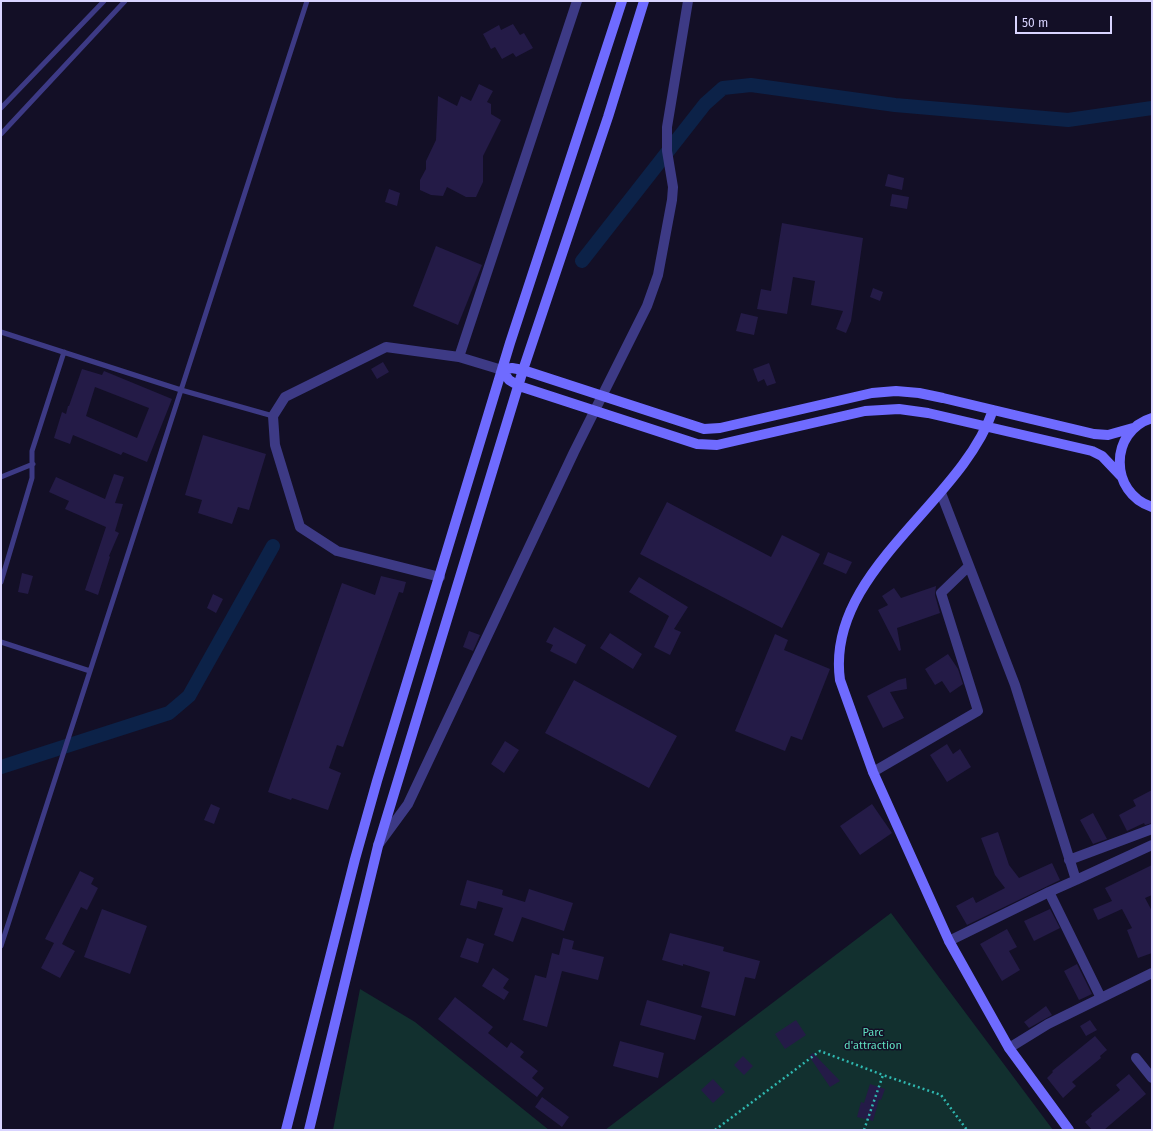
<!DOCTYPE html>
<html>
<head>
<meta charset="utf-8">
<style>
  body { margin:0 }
  #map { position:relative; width:1153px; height:1131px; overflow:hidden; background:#130f26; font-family:"Fira Sans",sans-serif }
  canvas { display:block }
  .frame { position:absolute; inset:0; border:2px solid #d9d4ff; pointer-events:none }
  .scale { position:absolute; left:1015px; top:16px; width:97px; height:18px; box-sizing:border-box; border:2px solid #d9d4ff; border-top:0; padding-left:5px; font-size:12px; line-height:14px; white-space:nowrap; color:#d9d4ff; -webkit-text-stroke:3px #130f26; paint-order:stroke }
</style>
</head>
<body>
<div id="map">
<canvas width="1153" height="1131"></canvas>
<div class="frame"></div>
<div class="scale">50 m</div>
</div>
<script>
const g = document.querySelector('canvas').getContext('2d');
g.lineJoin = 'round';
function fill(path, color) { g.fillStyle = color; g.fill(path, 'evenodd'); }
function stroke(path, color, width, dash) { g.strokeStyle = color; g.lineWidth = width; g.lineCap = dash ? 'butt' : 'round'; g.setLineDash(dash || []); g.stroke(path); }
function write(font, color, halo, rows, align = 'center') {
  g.font = font + ' "Fira Sans",sans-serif'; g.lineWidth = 3; g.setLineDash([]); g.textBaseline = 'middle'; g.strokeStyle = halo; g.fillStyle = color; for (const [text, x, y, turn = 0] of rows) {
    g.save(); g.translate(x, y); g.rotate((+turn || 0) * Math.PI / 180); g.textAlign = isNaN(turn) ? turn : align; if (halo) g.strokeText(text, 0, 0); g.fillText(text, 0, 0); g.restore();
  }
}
fill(new Path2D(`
  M891,913L1053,1130H605Z
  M360,989L415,1022L549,1130H333Z`), '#12302f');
stroke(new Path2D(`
  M582,261L705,104L723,88L751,85L895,105L1068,120L1152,108
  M1,767L169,713L189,696L273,546`), '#0c2248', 14);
fill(new Path2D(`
  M513,24L520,35L524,33L533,48L516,57L513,53L502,59L495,47L491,49L483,34L499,25L501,30Z
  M479,84L493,91L487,102L491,104V114L501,120L483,156V182L476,197H466L447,187L443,196L431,195L420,190V180L426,169V161L436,140L438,96L457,106L461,96L471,101Z
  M888,174L904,178L902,190L885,186Z
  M389,189L400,193L397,206L385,202Z
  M892,194L909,197L907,209L890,206Z
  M782,223L863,238L851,321L846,333L836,329L843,311L811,305L815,281L793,277L787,314L757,309L761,289L771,291Z
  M436,246L482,265L458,325L413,306Z
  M873,288L883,292L880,301L870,297Z
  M741,313L758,317L754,335L736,331Z
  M383,362L389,372L377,379L371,369Z
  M769,363L776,383L767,386L764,379L758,382L753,369Z
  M82,369L102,375L104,371L172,399L147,462L123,452L121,455L73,435L70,444L54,438L62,412L66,414L68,406H69ZM95,387L149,408L137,438L86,416Z
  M203,435L266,454L249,510L238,507L232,524L198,513L202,500L185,495Z
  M114,474L124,477L115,503L123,504L115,531L119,533L109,556L110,557L98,595L85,590L106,527L65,509L69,501L49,492L56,477L105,499Z
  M667,502L771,557L782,535L820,554L782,628L640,554Z
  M828,552L852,562L846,574L823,564Z
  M22,573L33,576L28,594L18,592Z
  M381,576L406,582L403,593L399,592L343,747L337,745L329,768L341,773L328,810L292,798L291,800L268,792L342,583L375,595Z
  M639,577L688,607L674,629L681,632L670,655L654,647L669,616L629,592Z
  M936,586L935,595L940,613L897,628L901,650L899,651L878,610L888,605L882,596L894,588L901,598Z
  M213,594L223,599L216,613L207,608Z
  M554,627L586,645L576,664L550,651L553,645L546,642Z
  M469,631L480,635L473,651L463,647Z
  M610,633L642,654L633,669L600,648Z
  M775,634L788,640L784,650L830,669L802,740L791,736L785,751L735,731Z
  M948,654L958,669L963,684L950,693L942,681L935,685L925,669Z
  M906,678L907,689L890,692L904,718L883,728L867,696L898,680Z
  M574,680L677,736L649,788L545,733Z
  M505,741L519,750L504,773L491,764Z
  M947,744L953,754L960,749L971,767L947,782L930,755Z
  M1152,790V823L1145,825L1144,823L1127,831L1119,815L1136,806L1133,800Z
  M211,804L220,808L214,824L204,820Z
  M872,804L892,833L860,855L840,826Z
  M1093,813L1107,839L1093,844L1080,820Z
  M998,832L1009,865L1019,878L1052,863L1060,880L967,925L956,906L973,897L976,903L1005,888L995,875L981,838Z
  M1152,865V895L1145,898L1152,911V953L1138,958L1127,930L1132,928L1122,909L1098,920L1093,909L1112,901L1105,888Z
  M80,871L94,878L91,884L98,888L87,910L81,907L62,944L75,951L60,978L41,968L54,943L45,939Z
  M467,880L503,890L502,895L525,902L529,889L573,903L564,931L522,917L513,942L494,935L503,908L478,901L476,909L460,905Z
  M102,909L147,926L130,974L84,957Z
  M1050,909L1060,928L1034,941L1024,921Z
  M1007,929L1017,947L1009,951L1020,970L1002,981L980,944Z
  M670,933L724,947L723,951L760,961L755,979L745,977L735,1016L701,1007L710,972L683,964V966L662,960Z
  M467,938L484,944L478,963L460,957Z
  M563,938L574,941L572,949L604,957L598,980L562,971L547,1027L523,1020L535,975L546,978L552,953L559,955Z
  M1077,964L1092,994L1079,1000L1064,971Z
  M493,968L509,979L503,988L509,992L504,1000L482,986Z
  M455,997L493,1027L488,1033L507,1048L511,1042L524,1052L520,1057L538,1071L532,1078L544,1088L537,1097L438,1019Z
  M647,1000L702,1016L695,1040L640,1025Z
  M1046,1006L1052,1015L1029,1028L1024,1022Z
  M796,1020L806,1035L785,1049L775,1034Z
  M1090,1020L1097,1030L1086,1036L1080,1026Z
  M1095,1036L1107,1050L1100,1056L1101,1058L1072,1082L1076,1086L1063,1098L1047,1078L1053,1072L1052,1071Z
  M620,1041L664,1053L658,1078L613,1066Z
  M813,1053L840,1081L830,1087L809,1056Z
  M743,1056L753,1066L744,1075L734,1065Z
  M1129,1074L1146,1094L1104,1130H1092L1085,1122L1092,1116L1091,1114L1120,1090L1116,1085Z
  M713,1079L725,1092L713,1103L701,1090Z
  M870,1084L885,1089L881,1100L879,1099L873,1121L857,1117L861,1102L864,1103Z
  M542,1097L569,1117L562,1127L535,1107Z`), '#241b47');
stroke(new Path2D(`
  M715,1130L820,1051L883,1075
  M864,1130L883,1075L941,1095L967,1130`), '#2fb8b0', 2.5, [2, 3]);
stroke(new Path2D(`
  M1,108L104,1
  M1,134L125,1
  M1,332L181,390L273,416
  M1,477L33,464
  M1,582L32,478V451L64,352
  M1,642L90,671
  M1,946L307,1`), '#3d3a85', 5);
stroke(new Path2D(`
  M459,357L577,1
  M941,493L1015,685L1076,880L1049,892L1101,998
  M440,577L337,551L300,527L275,445L273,416L285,397L386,347L459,357L502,370
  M873,772L978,711L941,593L969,566
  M378,845L408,804L574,452L647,306L658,275L672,200L673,187L667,151V127L688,1
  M1069,860L1152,829
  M1076,880L1152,845
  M949,941L1049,892
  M1009,1048L1048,1024L1152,973
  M1136,1058L1152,1078`), '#3d3a85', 10);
stroke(new Path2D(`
  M993,410C961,504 825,572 840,680L873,772L949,941L1009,1048L1069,1130
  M1152,418C1109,431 1109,493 1152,507
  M1121,476L1102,456L1092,451L928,413L899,409L865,411L717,445L697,444L519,386L509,380L502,370L512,368L523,370L704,429L720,428L872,393L896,391L919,393L943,398L1094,434L1108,435L1133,428
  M286,1130L355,859L377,781L510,343L622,1
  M309,1130L378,846L523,370L608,117L644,1`), '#6f6bff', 10);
write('11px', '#5fe0c0', '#130f26', [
  ["Parc",873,1033],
  ["d'attraction",873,1046]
]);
</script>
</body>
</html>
